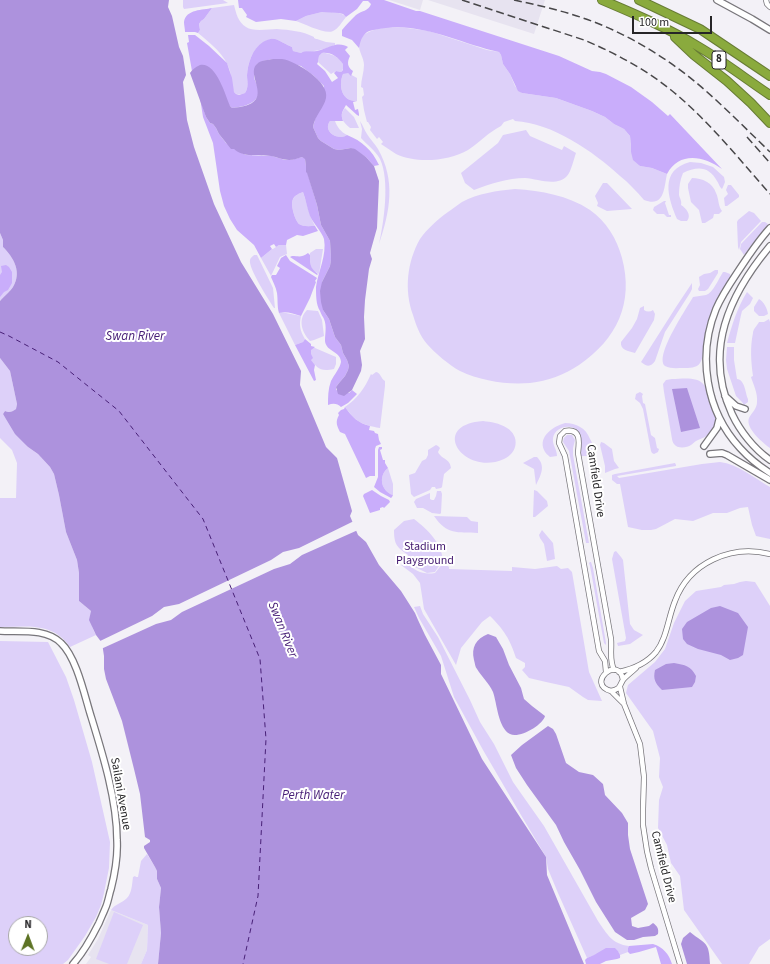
<!DOCTYPE html>
<html>
<head>
<meta charset="utf-8">
<style>
  body { margin:0 }
  #map { position:relative; width:770px; height:964px; overflow:hidden; background:#f3f1f7; font-family:"Source Sans 3",sans-serif }
  canvas { display:block }
  .north { position:absolute; left:8px; top:916px; width:40px; height:40px; box-sizing:border-box; background:#fff; border:1px solid #a8a8a9; border-radius:50%; rotate:1deg; font-size:11px; font-weight:700; line-height:16px; text-align:center; color:#262527 }
  .north::after { content:''; display:block; margin:auto; width:14px; height:18px; background:#5d7324; clip-path:polygon(50% 0,100% 100%,50% 72%,0 100%) }
  .scale { position:absolute; left:632px; top:16px; width:80px; height:18px; box-sizing:border-box; border:2px solid #262527; border-top:0; padding-left:5px; font-size:12px; line-height:14px; white-space:nowrap; color:#262527; -webkit-text-stroke:3px #fff; paint-order:stroke }
</style>
</head>
<body>
<div id="map">
<canvas width="770" height="964"></canvas>
<div class="north">N</div>
<div class="scale">100 m</div>
</div>
<script>
const g = document.querySelector('canvas').getContext('2d');
g.lineJoin = 'round';
function fill(path, color) { g.fillStyle = color; g.fill(path, 'evenodd'); }
function stroke(path, color, width, dash) { g.strokeStyle = color; g.lineWidth = width; g.lineCap = dash ? 'butt' : 'round'; g.setLineDash(dash || []); g.stroke(path); }
function write(font, color, halo, rows, align = 'center') {
  g.font = font + ' "Source Sans 3",sans-serif'; g.lineWidth = 4; g.setLineDash([]); g.textBaseline = 'middle'; g.strokeStyle = halo; g.fillStyle = color; for (const [text, x, y, turn = 0] of rows) {
    g.save(); g.translate(x, y); g.rotate((+turn || 0) * Math.PI / 180); g.textAlign = isNaN(turn) ? turn : align; if (halo) g.strokeText(text, 0, 0); g.fillText(text, 0, 0); g.restore();
  }
}
fill(new Path2D(`
  M389,0H423L420,10Z
  M428,0H545L534,34Z
  M111,910L148,925L147,950L141,964H86L91,957L88,955L98,939Z`), '#e7e3f0');
fill(new Path2D(`
  M183,0H223L228,3L184,9L183,7Z
  M234,5C236,13 238,22 246,27C253,32 269,29 277,29C290,30 302,31 314,37V38L316,39H317L326,42L335,43V45C323,50 316,51 303,52L301,53L293,51L292,47C286,45 280,40 275,39C270,38 267,41 263,43C252,49 248,63 247,75C247,81 249,87 245,93C242,94 237,96 234,92C232,89 231,75 230,71C225,54 211,44 198,33L200,30L199,24L201,21L204,19L212,8Z
  M322,12C331,12 340,11 346,17C342,22 338,29 333,31C326,35 305,24 296,21L306,16Z
  M388,27L407,28L429,31L487,50L499,52L501,55L503,64L510,74L515,86L522,93L556,98L592,111L605,117L614,124L624,129L630,136L631,146V152L640,166L652,168L667,174C664,187 665,208 644,200C637,192 629,183 620,176C593,151 552,123 515,121L513,119L504,122L501,126C489,132 480,142 468,150C449,161 417,164 396,154C391,151 386,147 381,144L383,142L379,137L377,139L370,130L371,127L368,122H367L364,110L362,97L364,95L363,88L361,87C361,80 364,72 364,65C364,58 359,52 359,46C359,31 377,29 388,27Z
  M322,53C331,52 351,62 341,72L336,71L331,74L318,62L319,56Z
  M345,73H348L357,78V101C342,102 338,86 343,74Z
  M345,108L354,117L359,128H350C343,122 338,116 345,108Z
  M330,121H335C337,127 341,132 347,135C339,141 322,132 330,121Z
  M360,121C363,125 364,130 367,134C370,139 375,144 378,149C396,181 390,211 379,244C384,222 390,180 380,159C375,150 367,145 361,138L362,129Z
  M526,130L530,136L562,150L564,146L576,153C574,158 571,172 567,176C557,187 538,179 525,178C508,178 490,184 474,190L465,183L461,173L498,143L503,135Z
  M690,162L701,163L713,167L724,177L725,182L723,187L722,189C719,186 719,184 717,181C709,166 697,166 683,173C680,180 679,187 679,195C680,199 682,201 681,205C686,208 692,215 687,221H681L677,219C668,198 659,170 690,162Z
  M692,178C702,178 713,183 716,193C719,199 718,206 722,211L719,214H714L713,218L705,223H702L699,210L691,202L688,188V184Z
  M603,183H607L632,209L607,211L597,206L598,203L595,196Z
  M728,185H731L739,195V197L727,206H725L724,198L728,194L726,190Z
  M515,189C542,191 567,195 590,210C606,221 617,239 622,258C634,303 617,339 579,365C564,375 548,381 530,383C507,385 481,381 460,371C450,366 434,352 427,344C420,336 416,325 413,315C404,290 407,262 420,239C427,229 438,219 448,212C453,209 457,205 462,202C478,193 497,191 515,189Z
  M303,192L311,218L315,226C310,226 303,227 299,224C295,220 290,205 293,199C295,195 299,193 303,192Z
  M664,201H666L665,203L669,215H671V217H667L664,214H657L653,210L654,207Z
  M749,211L754,213L761,221L741,242L739,250L738,247L737,222L738,220Z
  M762,222H765L768,224L744,255L740,249L741,244Z
  M0,233L3,240V247C14,258 22,272 13,287C10,292 4,296 0,301Z
  M279,245H286L287,254L280,257L271,276L261,258L272,249H273Z
  M316,249H323L319,274L312,270L311,266L310,255V253Z
  M254,255H257L273,288L275,308H274C269,300 248,268 250,260C251,257 252,257 254,255Z
  M715,270H718V273L708,289L705,291H699L698,289L700,285L699,277L704,274L710,273Z
  M723,272H725L730,274L731,277C722,290 713,305 709,321C707,327 705,335 704,342C703,348 704,357 700,363C697,368 689,368 683,368C678,368 670,369 665,366C654,356 687,308 693,297C697,296 702,296 706,295C713,293 719,278 723,272Z
  M692,283V289L690,293L665,332L655,361C651,367 647,367 641,362L676,307Z
  M747,292L753,298L750,304L742,311L741,315L735,343H727C732,325 737,308 747,292Z
  M759,299C764,302 767,308 768,314L764,316H759L754,311V307Z
  M644,306V310C647,312 650,312 653,310L655,314L654,320L635,353C628,351 620,350 621,342L632,328L637,319L640,308Z
  M307,310L318,311L322,320L324,336L314,340L310,341C301,331 298,319 307,310Z
  M281,312L301,316C299,325 300,331 305,339L303,342L295,345L279,313Z
  M769,319L770,322V448C763,443 745,428 749,418C752,412 757,409 757,402C758,393 753,384 751,377L753,376C751,362 750,347 753,333C753,329 757,326 759,322H764Z
  M311,347L315,348L336,357V364L334,369C319,372 318,368 309,358Z
  M727,347H734V360L737,379C745,380 745,392 748,399V402L744,405L742,402L736,396L727,369L726,360Z
  M0,358L10,371L17,404L16,409C12,412 9,413 5,411L3,414L28,447L38,454L50,467L54,474L59,495L66,532L77,560L79,573V601L91,611C90,620 92,628 96,635L70,647C53,622 27,627 0,627V498H16L17,463L12,450L0,438Z
  M376,372C381,373 381,379 385,381V386L380,428C362,425 356,422 345,407C357,399 365,388 371,374L372,375Z
  M672,379C682,379 698,376 704,385C707,389 707,395 709,400C710,405 716,417 716,420C716,426 712,434 707,436C704,438 699,439 696,441C694,442 693,444 691,445C687,448 677,449 674,444C673,443 672,440 672,439L664,392L663,384L666,380Z
  M640,392L643,394L642,396L643,403L645,404L651,435L655,438L657,448L659,449L658,452L654,454L652,453L651,451L643,409L640,403L635,399L636,394Z
  M483,421C491,422 499,423 507,428C520,436 518,453 504,459C464,477 428,425 483,421Z
  M565,423C576,423 586,428 590,439C592,442 593,445 592,448C591,451 589,454 587,456H581C581,449 582,440 580,434C574,422 555,426 553,438C552,445 557,449 557,456L550,457C548,455 545,453 544,450C538,436 554,426 565,423Z
  M567,435H572L575,440L573,448V455L589,543H586L569,451L563,442L564,438Z
  M601,442L604,443L612,449L614,461L619,468L615,469L605,473V466L600,445Z
  M436,445L438,446L440,448L438,452C442,460 450,458 451,468L444,474L442,487L441,488L436,489L435,487H432L430,490L414,497L411,494L409,475L415,473L422,461L426,459L428,455V450Z
  M534,457H537C546,466 541,475 536,485L534,469L523,463Z
  M720,462C738,464 754,478 770,487V539L756,536L752,525L748,507L740,508L727,513H713L693,521L675,519L656,529L651,530H642L628,527L620,484H617L612,480V475L615,474L675,463L676,465V466L617,476L619,478L702,464Z
  M388,468L393,484V495C381,491 378,476 388,468Z
  M534,490L537,491L547,501L548,506L535,517H533Z
  M437,491H441L442,494L441,513L440,514L432,513L423,508H417L414,502L416,499L430,493V499L432,500H434L436,496Z
  M434,516L467,517L471,521L478,522V533C457,532 447,535 434,516Z
  M414,519C428,530 441,542 443,560L435,572L427,573L413,566L409,562L408,555C397,547 394,545 394,530L404,521Z
  M542,530L553,543L555,559L547,561L544,544L540,538L539,535Z
  M616,551L621,557L623,560L630,624L634,630L643,635L630,644L618,646L617,643L625,641L626,638L612,559L614,552Z
  M590,562H591L593,568L606,643V645L604,643L590,566L589,563Z
  M407,563C415,571 423,575 435,573L443,563L449,567V569L512,571V567L535,569L557,566L561,569L568,568L572,572L589,672L602,701L588,700L583,697L569,687L546,682L529,678L522,670L525,667V663L516,658C510,639 504,630 490,616L482,622L461,648L456,665L424,609L420,583L413,574L401,565Z
  M746,581L755,582L770,606V939L759,947L749,964H722L684,910L680,876L671,863L667,845L658,828L659,800L663,787L659,777L660,758L653,731L626,693L628,685L655,662L665,649L674,623L685,601L696,591L721,587L724,585L734,584L740,582Z
  M420,606L423,614L438,637L470,700L480,722L494,744L513,782L544,826L598,921C607,934 612,944 629,946L628,948V952L620,955L619,952L600,953L587,958L558,893L548,869L546,857L518,810L483,750L454,697L441,656L419,618L414,607Z
  M0,641L48,642L66,677L74,700L92,762L110,842L109,868L104,893L101,905L96,917L85,936L68,960L63,964H0ZM16,924H40V948H16Z
  M147,854L155,867L157,871V879L161,888L159,907L161,933L158,964H141L147,950L148,925L111,910C115,904 122,903 127,898C132,893 132,884 133,877L135,876L136,877H138L141,861Z
  M114,912L143,925L127,964H109L96,959Z`), '#ddd0f9');
fill(new Path2D(`
  M238,0H384L416,11H420L559,56L592,71L600,72L606,74L631,87L652,102L668,116L670,114L722,169C704,156 679,151 667,174L652,168L640,166L633,160L631,152V146L630,136L624,129L614,124L605,117L592,111L556,98L522,93L518,91L510,74L503,64L501,55L499,52C460,44 421,21 379,29C374,30 368,30 365,34C361,38 360,43 359,48L352,40L342,36V30C346,25 351,20 356,15C361,11 369,11 371,4L368,1H363L357,9L346,17L343,14L339,13L322,12L306,16L296,21L281,19L256,22L246,17L247,15L242,8H239Z
  M212,8L204,19L201,21L199,24L200,30L198,33L195,32H185C185,29 184,25 184,22C186,9 203,10 212,8Z
  M188,35H195L209,46L227,63L232,78L234,92L236,94L239,95L245,93C249,87 247,81 247,75C248,63 252,49 263,42C267,40 271,38 275,39C280,40 286,45 292,47L293,51L301,53C305,50 311,52 317,51C323,50 329,46 335,45C340,44 345,45 348,47L345,50L350,56C347,62 347,67 353,71L351,76L348,73L343,74C338,86 342,102 357,101L353,102L355,110L358,109L359,114V116L357,115L346,105C343,111 340,113 343,121H330C322,132 339,141 347,135C362,141 372,150 379,165L374,166L366,157L351,148L339,150L334,149L321,141L318,138L313,127L324,86L314,76L301,66L273,59L263,61L257,64C256,67 254,72 254,76C254,80 257,84 258,88C262,103 243,107 232,108L192,71L187,43L189,42ZM322,53C331,52 338,57 343,64V70L341,72L336,71L334,73L338,78L332,82L325,71L317,64L318,62L319,56Z
  M200,98L206,117L210,123L213,124L216,128L219,134L226,143L236,150L246,155L272,156L285,160H291L302,157L305,158L306,166V168L317,205L321,225L330,241L331,259L330,266L322,282L323,310L329,319L335,337L341,345L343,353L347,360L349,366L348,370L345,376L339,383L336,387V390L349,393L352,390L357,394L348,403L341,407C337,403 333,403 328,405C328,397 328,389 331,381C334,375 340,368 341,362C341,351 326,352 325,341C325,334 327,326 324,319C323,317 321,314 320,311C316,305 316,295 316,287C318,272 327,255 324,239C322,232 313,223 310,216C307,208 306,200 303,192C300,193 295,195 293,199C290,205 295,220 299,224C303,227 310,226 315,226L318,231L303,236L297,235L287,240L286,245H279L276,247L274,244L270,246L272,249L261,258L254,245L237,230L230,219L224,206L220,191L213,143L203,117Z
  M308,253L310,255C311,265 309,267 318,274L317,275L290,257L292,256C299,256 301,258 308,253Z
  M286,255L290,261L314,276L317,278L315,281L316,282L310,298L301,316C294,314 286,311 279,313C277,306 278,300 277,293C276,287 273,282 271,277L272,275H276L280,268L277,266L281,258Z
  M6,265L9,267L12,272V283L8,290L4,292L0,297V275L2,272L1,266Z
  M305,339L311,344V346L315,347L311,350V354L313,358L311,360L315,365L314,370L316,380L314,381L295,345L303,342Z
  M345,407C352,417 358,423 370,426L369,430L374,431L375,433L378,434L379,440L381,444L376,446L375,449V476H370L366,478L345,434L340,432C337,426 335,422 339,415L338,413L341,410L344,409Z
  M379,447H382V449L380,450L383,460H385V463L388,468C378,476 381,491 393,495L392,497L391,498L380,492L374,487L378,477V450Z
  M372,490L381,496L389,500L390,502L384,508L383,507L380,508V510L370,513L363,496L364,494Z
  M653,944C663,947 669,954 672,964H661L656,947L639,952L630,954L628,952V948L629,946Z
  M606,948H615C618,951 621,954 620,958L617,959L606,961L600,964H586L585,960L587,958L594,955Z`), '#c9adfb');
fill(new Path2D(`
  M0,0H169L168,7L172,16L179,47L183,56L186,75L183,82L187,120L194,147L214,204L241,262L273,314L301,371L300,385L326,447L337,458L352,511L350,516L358,535L366,542L379,565L401,591L415,613L418,620L425,635L441,665V674L482,759L546,857L547,875L584,964H158L161,933L159,907L161,888L157,879V871L155,867L144,848V846L150,842V840L145,837L140,794L134,769L122,721L106,679L104,669V656L102,643L96,635L89,620L91,611L79,601V573L77,560L66,532L59,495L54,474L50,467L38,454L28,447L15,434L3,414L5,411C9,413 12,412 16,409L17,404L10,371L0,358V301C4,296 10,292 13,287C22,272 14,258 3,247V240L0,233Z
  M273,59C276,59 279,59 282,59C296,61 330,82 326,98C324,108 315,115 313,127L318,138L321,141L334,149L339,150L351,148L355,149L366,157L374,166L379,181L377,228L370,253L372,259L369,269L365,300L364,317L365,339L360,351L362,365L361,371L352,390L344,396L338,394L336,387L339,383L345,376L348,370L349,366L347,360L343,353L341,345L335,337L329,319L323,310L321,302L320,291L322,282L330,266L331,259L330,241L321,225L317,205L307,173L306,172V166L305,159L302,157C298,158 294,160 289,160C283,160 277,157 271,156C259,154 243,158 234,149H231L219,134L216,128L213,124L210,123L206,117L190,73C192,70 195,67 200,65C216,62 225,94 230,106L232,108C281,104 242,75 258,63C262,60 268,60 273,59Z
  M687,388L700,428L681,432L672,389Z
  M720,606L738,613L748,627L743,655L738,658L730,660L721,655L698,649L687,644L683,639L682,629L687,622L711,608Z
  M488,634L496,637L503,649L509,665L521,688L524,699L532,706L545,716C543,725 519,739 510,734C498,728 497,703 493,692C489,683 482,677 477,669C475,667 475,663 474,660C471,647 476,639 488,634Z
  M674,663C685,665 691,666 696,676L695,682L692,687L662,690C655,683 653,679 655,670L666,664Z
  M548,726L553,729L556,734L566,763L579,772L593,775L603,784L605,795L622,813L628,823V835L630,849L648,904L645,910L631,918L632,926L638,928L649,926L653,923C657,926 659,928 658,934L655,936L643,937L634,940H627L615,932L596,902L580,870L564,842L556,825L527,785L516,768L511,755L522,745Z
  M690,932C706,945 709,941 710,964H687L681,944L683,938Z`), '#ad92dd');
fill(new Path2D(`
  M354,521L358,530L302,555L290,564L274,569L182,612L171,620L156,624L101,649L100,644L98,642L152,616L164,607L179,604L271,560L283,552L299,548Z`), '#f3f1f7');
stroke(new Path2D(`
  M0,332L9,336L58,362L119,411L203,519L260,659L266,739L258,896L243,964`), '#482077', 1, [5, 4]);
const minor = new Path2D(`
  M766,0L767,4L770,7
  M606,672L605,661L599,651L565,456L559,443L560,436L565,431C582,428 579,443 578,453L611,639C612,651 609,659 614,670
  M619,672C633,669 646,664 656,652C667,638 668,618 675,601C689,563 731,544 770,554
  M623,680C619,654 585,684 611,691L623,703
  M620,687L624,704L640,744L644,777L643,809V825L647,851L651,868L680,964
  M611,691C621,689 619,686 623,680C626,676 632,672 636,668`);
const tertiary = new Path2D(`
  M717,0L752,19L770,30
  M770,228C758,241 749,255 739,270C731,282 722,295 716,309C697,356 706,411 740,448C749,458 759,466 770,473
  M770,246C729,295 703,351 732,414C740,431 754,449 770,460
  M725,396L736,406L745,409
  M704,446L717,428L719,420
  M710,454L722,453L727,455L770,480
  M0,631C20,632 46,628 61,643C76,657 84,693 90,713C102,752 117,799 117,840C118,857 115,873 111,889C109,895 108,903 105,909C103,914 101,918 99,923C92,937 84,952 73,964`);
const motorway = new Path2D(`
  M602,0C635,14 668,28 699,47C723,61 746,79 770,95
  M639,0L700,29L770,76
  M675,37L694,55L727,81L751,103L770,123`);
stroke(minor, '#78767b', 6);
stroke(tertiary, '#78767b', 8);
stroke(motorway, '#677b35', 10);
stroke(minor, '#fff', 4.5);
stroke(tertiary, '#fff', 5.5);
stroke(motorway, '#8aaa3d', 8);
stroke(new Path2D(`
  M462,0L584,40C615,53 645,69 671,90C708,120 739,159 770,194
  M514,0C547,7 581,15 613,30C639,42 665,58 688,76C717,99 743,126 770,152
  M747,137L770,163`), '#484749', 1.5, [8, 4]);
for (const [x, y, w] of [
  [719,60,14]
]) { const box = new Path2D(); box.roundRect(x - w / 2, y - 9, w, 18, 3); g.fillStyle = '#fff'; g.fill(box); stroke(box, '#262527', 1); }
write('bold 11px', '#262527', null, [
  ["8",719,60]
]);
write('12px', '#262527', '#fff', [
  ["Camfield Drive",595,481,82],
  ["Sailani Avenue",120,794,80],
  ["Camfield Drive",663,867,76]
]);
write('12px', '#41176e', '#fff', [
  ["Stadium",425,547],
  ["Playground",425,561]
]);
write('italic 13px', '#482077', '#fff', [
  ["Swan River",135,337],
  ["Swan River",282,630,68],
  ["Perth Water",313,796]
]);
</script>
</body>
</html>
